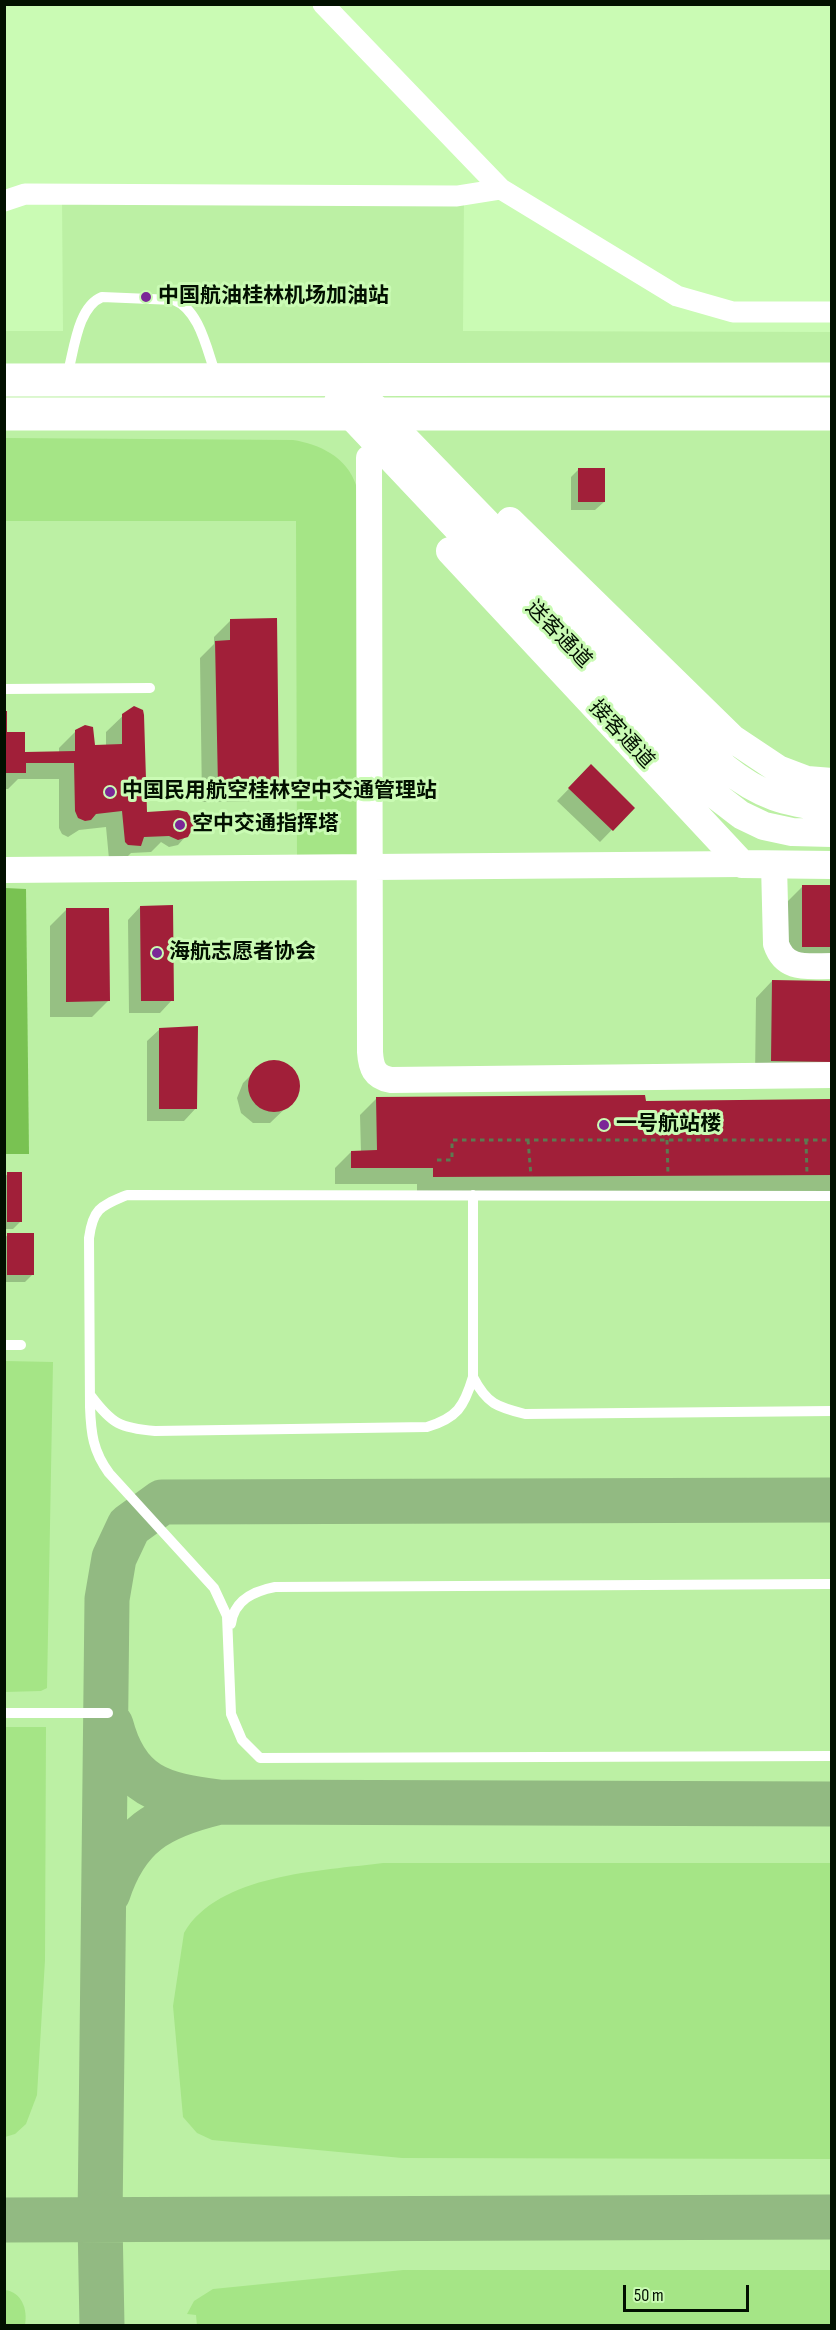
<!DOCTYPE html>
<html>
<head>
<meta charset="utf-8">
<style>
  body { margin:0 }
  #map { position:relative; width:836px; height:2330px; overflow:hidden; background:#cafbb4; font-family:"Sofia Sans Condensed",sans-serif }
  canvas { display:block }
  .frame { position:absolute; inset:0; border:6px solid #021000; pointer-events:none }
  .scale { position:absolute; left:623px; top:2285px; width:126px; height:27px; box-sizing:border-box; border:3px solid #021000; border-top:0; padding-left:8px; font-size:18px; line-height:21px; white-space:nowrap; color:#021000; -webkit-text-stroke:4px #cafbb4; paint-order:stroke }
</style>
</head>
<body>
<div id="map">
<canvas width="836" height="2330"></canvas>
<div class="frame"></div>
<div class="scale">50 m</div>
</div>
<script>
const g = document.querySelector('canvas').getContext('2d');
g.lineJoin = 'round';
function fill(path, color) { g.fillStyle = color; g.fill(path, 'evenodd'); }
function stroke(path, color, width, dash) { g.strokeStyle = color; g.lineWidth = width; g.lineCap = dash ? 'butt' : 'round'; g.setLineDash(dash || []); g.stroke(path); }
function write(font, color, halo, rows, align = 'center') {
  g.font = font + ' "Sofia Sans Condensed","Noto Sans SC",sans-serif'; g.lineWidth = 6; g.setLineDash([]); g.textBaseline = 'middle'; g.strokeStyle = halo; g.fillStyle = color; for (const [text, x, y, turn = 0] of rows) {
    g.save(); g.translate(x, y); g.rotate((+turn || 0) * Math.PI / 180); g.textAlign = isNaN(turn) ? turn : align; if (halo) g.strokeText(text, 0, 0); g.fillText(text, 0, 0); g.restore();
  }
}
fill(new Path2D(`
  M62,197L464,198L463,331L831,332V2325L5,2326V331H63Z`), '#bcf0a4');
fill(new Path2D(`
  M5,438L293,440C319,444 347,457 356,485C360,497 358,515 359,528L361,859L297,861L296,521H5Z
  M5,1361L53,1362L47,1688L41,1691L5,1692Z
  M5,1727H46L45,1960L37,2095L26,2124L15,2134L5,2137Z
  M383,1863H831V2159L402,2158L212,2140L197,2133L183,2117L173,2006L184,1933C218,1874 321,1871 383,1863Z
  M403,2270H831V2325L197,2326L196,2315L187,2314L194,2301L213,2289Z
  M5,2290C22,2292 28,2310 25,2325H5Z`), '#a5e586');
fill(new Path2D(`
  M5,888L26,889L29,1154H5Z`), '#79c252');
fill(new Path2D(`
  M579,469L604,502L595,510H571V477Z
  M231,620L277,785L261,801L202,802L200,658L214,644V637Z
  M130,709L141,711L145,813L183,812L190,816L192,829L178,845L169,847L161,842L151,852L131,853L123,861L109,859L106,827L79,830L68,837L62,834L59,828V779H18L8,789H4V713L6,734L24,753H59V748L76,731L94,746H106V732Z
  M591,766L633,808L600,842L557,801Z
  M802,887H832V963H786V903Z
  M140,907L172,1000L160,1013H129L128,920Z
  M66,910L108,1001L92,1017H50V926Z
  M772,981L832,982V1065L755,1077L756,998Z
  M160,1029L196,1108L184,1121H147V1041Z
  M270,1062H278L292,1070L296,1076L298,1092L295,1099L270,1123H253L241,1113L237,1098L243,1083L256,1070Z
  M376,1099L644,1102L832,1101V1192L417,1193V1184H335V1168L351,1152H361L360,1115Z
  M8,1174L21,1221L13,1229H4V1177Z
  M8,1235L33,1274L25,1282H4V1238Z`), '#0003');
stroke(new Path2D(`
  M111,1725C127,1786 161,1795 219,1802L832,1804
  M108,1893C127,1835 159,1817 216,1803
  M4,2220L832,2217
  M102,2326L100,2221L107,1599L114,1558L129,1526L162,1502L832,1500`), '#92ba82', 45);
fill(new Path2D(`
  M578,468H605V502H578Z
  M277,618L279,785L218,786L215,641L230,640V619Z
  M134,706L143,710L144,715L147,812L178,810L187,812L195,824L188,837L178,840L169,836L144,837L141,846L128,845L125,842L122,811L96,814L91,820L85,821L78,818L75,811L74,763H26V773H4V711H7V732H25V752L75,751V730L85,725L93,727L95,745L122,744V714Z
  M591,764L635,808L613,831L568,788Z
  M802,885H832V947H802Z
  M173,905L174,1001H141L140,906Z
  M66,908H109L110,1001L66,1002Z
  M772,980L832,981V1062L771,1061Z
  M198,1026L197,1109H159V1028Z
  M248 1086a26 26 0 1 1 52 0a26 26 0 1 1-52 0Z
  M645,1095L646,1101L832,1099V1175L433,1177V1168H351V1151L377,1150L376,1097Z
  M7,1172H22V1222H7Z
  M7,1233H34V1275H7Z`), '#a11f39');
stroke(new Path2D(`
  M528,1140L531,1176
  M667,1140L668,1176
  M806,1140L807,1175
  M437,1160H452V1140H832`), '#5c7a51', 3, [4.5, 4.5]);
stroke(new Path2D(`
  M67,376C74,352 77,307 102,297L174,300C200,310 207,351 216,375
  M4,689L150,688
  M832,1196L127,1195C101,1206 93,1208 89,1238L90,1407C91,1434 93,1451 109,1473L214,1588L227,1616L231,1714L242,1740L260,1758L832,1756
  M4,1345H21
  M473,1377C487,1404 497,1407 525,1414L832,1411
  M91,1396C112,1424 120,1428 155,1431L427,1427C457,1418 464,1407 473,1377V1195
  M231,1624C234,1600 254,1591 275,1587L832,1584
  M4,1713H108`), '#fff', 10);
stroke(new Path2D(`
  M323,4L501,189L677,296L733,312H832
  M4,201L25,194L457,196L501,189`), '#fff', 21);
stroke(new Path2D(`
  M369,458L370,1052C371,1067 374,1077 391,1080L832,1075
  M774,865L776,944C785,971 807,966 832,966
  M4,870L742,864`), '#fff', 26);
stroke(new Path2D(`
  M344,379L380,413L724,767C761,797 785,802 832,809
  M338,402L588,667L715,795L741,815L764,826L792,832L832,833
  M510,521L733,739L778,769L807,780L832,782
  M450,551L742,864L832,865`), '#fff', 28);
stroke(new Path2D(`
  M4,380L832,379
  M4,414H832`), '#fff', 33);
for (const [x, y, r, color] of [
  [146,297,6,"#7b2797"],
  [110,792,6,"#7b2797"],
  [180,825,6,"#7b2797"],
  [157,953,6,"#7b2797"],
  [604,1125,6,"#7b2797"]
]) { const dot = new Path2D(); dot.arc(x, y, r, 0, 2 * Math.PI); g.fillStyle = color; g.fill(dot); stroke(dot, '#cafbb4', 2); }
write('bold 21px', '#021000', '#cafbb4', [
  ["中国航油桂林机场加油站",158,297],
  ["中国民用航空桂林空中交通管理站",122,792],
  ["空中交通指挥塔",192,825],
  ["海航志愿者协会",169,953],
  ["一号航站楼",616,1125]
], 'left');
write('21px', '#021000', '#cafbb4', [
  ["送客通道",558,635,46],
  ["接客通道",621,735,47]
]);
</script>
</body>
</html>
